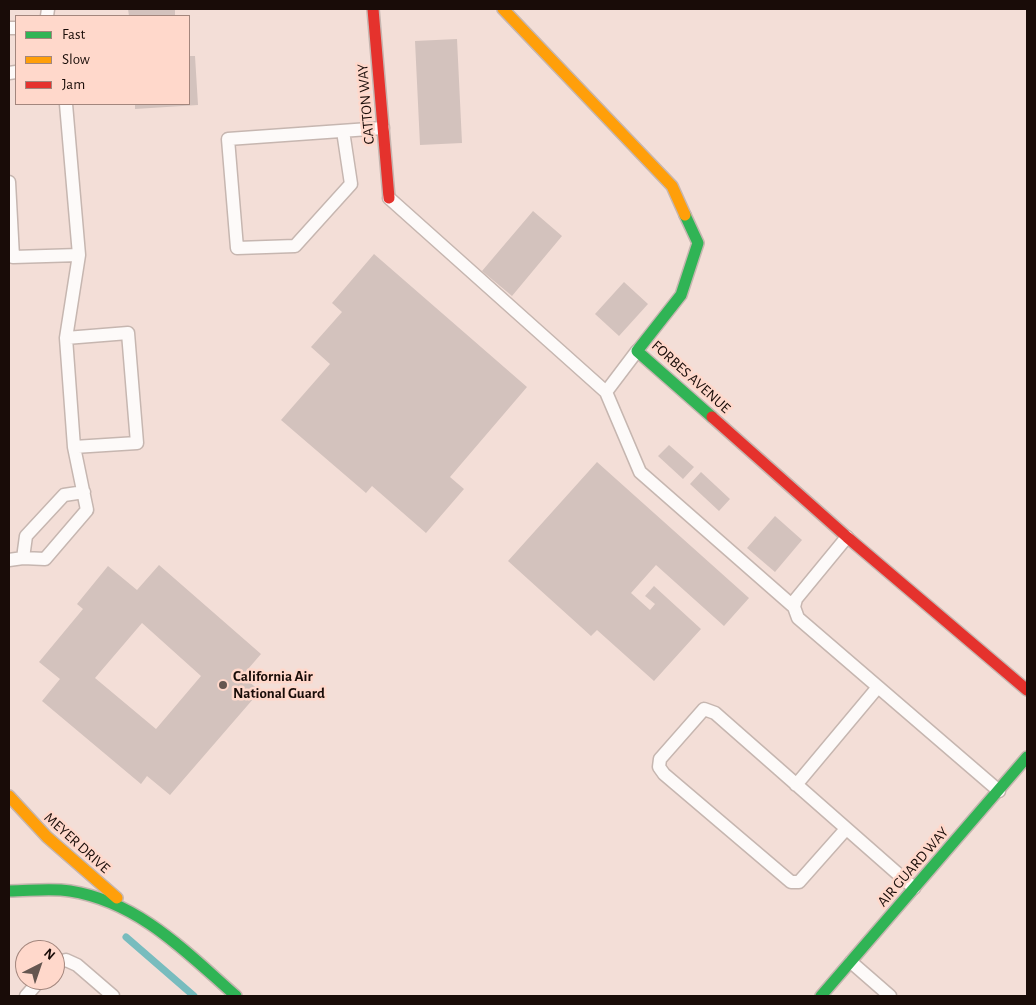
<!DOCTYPE html>
<html>
<head>
<meta charset="utf-8">
<style>
  body { margin:0 }
  #map { position:relative; width:1036px; height:1005px; overflow:hidden; background:#f3ded7; font-family:"Alegreya Sans",sans-serif }
  canvas { display:block }
  .frame { position:absolute; inset:0; border:10px solid #190c08; pointer-events:none }
  .legend { position:absolute; left:15px; top:15px; width:175px; height:90px; box-sizing:border-box; background:#ffd8cb; border:1px solid #a3867d; margin:0; padding:6px 9px; list-style:none; font-size:15px; color:#190c08 }
  .legend li { display:flex; align-items:center; gap:10px; height:25px }
  .legend b { width:25px; border:1px solid #a3867d }
  .north { position:absolute; left:15px; top:940px; width:50px; height:50px; box-sizing:border-box; background:#ffd8cb; border:1px solid #a3867d; border-radius:50%; rotate:41deg; font-size:14px; font-weight:700; line-height:20px; text-align:center; color:#190c08 }
  .north::after { content:''; display:block; margin:auto; width:18px; height:22px; background:#655650; clip-path:polygon(50% 0,100% 100%,50% 72%,0 100%) }
</style>
</head>
<body>
<div id="map">
<canvas width="1036" height="1005"></canvas>
<div class="frame"></div>
<ul class="legend">
<li><b style="height:6px;background:#30b455"></b>Fast</li>
<li><b style="height:6px;background:#ff9f0a"></b>Slow</li>
<li><b style="height:6px;background:#e5322d"></b>Jam</li>
</ul>
<div class="north">N</div>
</div>
<script>
const g = document.querySelector('canvas').getContext('2d');
g.lineJoin = 'round';
function stroke(path, color, width, dash) { g.strokeStyle = color; g.lineWidth = width; g.lineCap = dash ? 'butt' : 'round'; g.setLineDash(dash || []); g.stroke(path); }
function fill(path, color) { g.fillStyle = color; g.fill(path, 'evenodd'); }
function write(font, color, halo, rows, align = 'center') {
  g.font = font + ' "Alegreya Sans",sans-serif'; g.lineWidth = 5; g.setLineDash([]); g.textBaseline = 'middle'; g.strokeStyle = halo; g.fillStyle = color; for (const [text, x, y, turn = 0] of rows) {
    g.save(); g.translate(x, y); g.rotate((+turn || 0) * Math.PI / 180); g.textAlign = isNaN(turn) ? turn : align; if (halo) g.strokeText(text, 0, 0); g.fillText(text, 0, 0); g.restore();
  }
}
stroke(new Path2D(`
  M126,937L194,996`), '#78bcbe', 7);
fill(new Path2D(`
  M128,9H175V16H129Z
  M457,39L462,143L420,145L415,41Z
  M189,56H195L198,105L135,109V104H189Z
  M533,211L562,236L512,296L482,271Z
  M374,254L527,387L450,477L464,489L426,533L372,486L366,493L281,420L330,364L311,347L342,312L332,303Z
  M624,282L648,304L619,336L595,314Z
  M669,445L694,467L683,479L658,456Z
  M597,462L749,598L724,626L656,565L631,593L650,610L655,604L645,596L654,586L701,629L654,681L597,630L591,636L508,561Z
  M701,472L730,499L719,511L690,484Z
  M775,516L802,540L775,572L747,548Z
  M159,565L261,654L242,676L260,691L170,795L147,776L141,784L42,701L60,679L39,662L83,609L77,604L108,566L137,590ZM142,623L201,676L156,729L95,678Z`), '#d3c2bd');
const lane = new Path2D(`
  M47,16L48,9
  M9,28H16
  M9,73L16,72
  M343,131L351,184L295,246L237,248L228,139L383,128
  M9,182L13,257L79,255
  M389,198L606,392L640,472L794,607
  M66,338L74,447
  M606,392L637,351
  M847,537L796,599L794,607L798,618L999,791
  M23,558L26,536L64,495L84,492
  M9,560L23,558L45,559L87,510L74,447L137,443L128,333L66,338L79,255L66,104
  M796,785L878,687
  M846,829L799,882H791L664,774L659,767L660,759L704,709L715,713L914,888
  M851,962L890,996
  M55,963L66,960L77,965L113,996
  M26,996L40,980`);
const fast = new Path2D(`
  M685,215L698,243L681,295L637,351L712,417
  M9,891C29,891 50,888 70,891C139,902 186,952 236,996
  M821,996L1027,757`);
const slow = new Path2D(`
  M503,9L672,186L685,215
  M9,796L47,837L117,898`);
const jam = new Path2D(`
  M373,9L389,198
  M712,417L847,537L1027,690`);
stroke(lane, '#c6b6b0', 15);
stroke(fast, '#c6b6b0', 14);
stroke(slow, '#c6b6b0', 14);
stroke(jam, '#c6b6b0', 14);
stroke(lane, '#fdfaf9', 12);
stroke(fast, '#30b455', 11);
stroke(slow, '#ff9f0a', 11);
stroke(jam, '#e5322d', 11);
for (const [x, y, r, color] of [
  [223,685,5,"#655650"]
]) { const dot = new Path2D(); dot.arc(x, y, r, 0, 2 * Math.PI); g.fillStyle = color; g.fill(dot); stroke(dot, '#ffd8cb', 2); }
write('15px', '#190c08', '#ffd8cb', [
  ["CATTON WAY",366,104,-95],
  ["FORBES AVENUE",691,377,42],
  ["MEYER DRIVE",77,843,42],
  ["AIR GUARD WAY",913,867,-49]
]);
write('bold 15px', '#190c08', '#ffd8cb', [
  ["California Air",233,676],
  ["National Guard",233,693]
], 'left');
</script>
</body>
</html>
